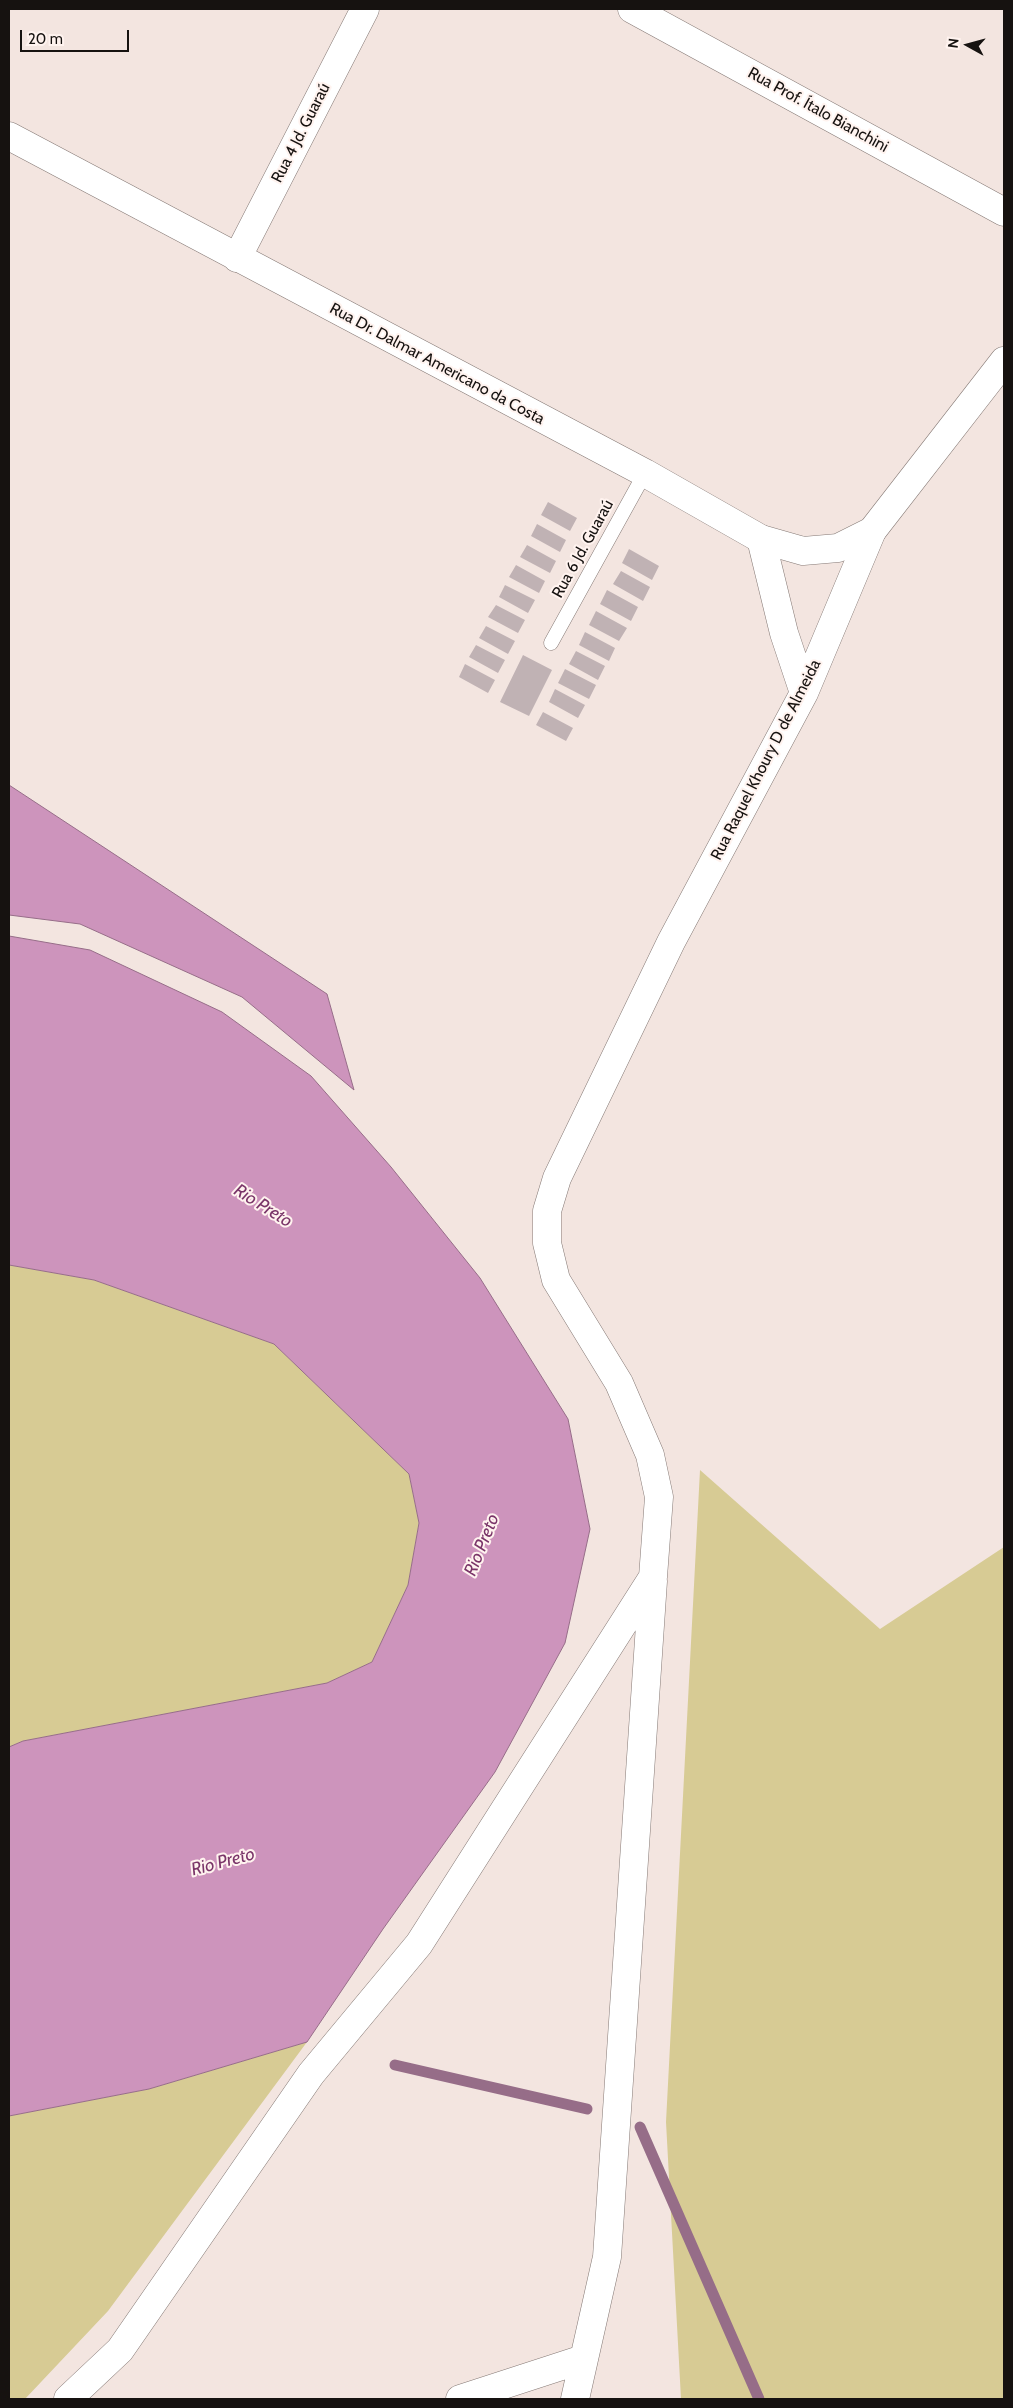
<!DOCTYPE html>
<html>
<head>
<meta charset="utf-8">
<style>
  body { margin:0 }
  #map { position:relative; width:1013px; height:2408px; overflow:hidden; background:#f3e5e0; font-family:Cabin,sans-serif }
  canvas { display:block }
  .frame { position:absolute; inset:0; border:10px solid #161210; pointer-events:none }
  .north { position:absolute; left:943px; top:20px; width:50px; height:50px; -webkit-text-stroke:4px #fff3ef; paint-order:stroke; rotate:277deg; font-size:14px; font-weight:700; line-height:20px; text-align:center; color:#161210 }
  .north::after { content:''; display:block; margin:auto; width:18px; height:22px; background:#161210; clip-path:polygon(50% 0,100% 100%,50% 72%,0 100%) }
  .scale { position:absolute; left:20px; top:30px; width:109px; height:22px; box-sizing:border-box; border:2px solid #161210; border-top:0; padding-left:6px; font-size:15px; line-height:18px; white-space:nowrap; color:#161210; -webkit-text-stroke:4px #fff3ef; paint-order:stroke }
</style>
</head>
<body>
<div id="map">
<canvas width="1013" height="2408"></canvas>
<div class="frame"></div>
<div class="north">N</div>
<div class="scale">20 m</div>
</div>
<script>
const g = document.querySelector('canvas').getContext('2d');
g.lineJoin = 'round';
function fill(path, color) { g.fillStyle = color; g.fill(path, 'evenodd'); }
function stroke(path, color, width, dash) { g.strokeStyle = color; g.lineWidth = width; g.lineCap = dash ? 'butt' : 'round'; g.setLineDash(dash || []); g.stroke(path); }
function write(font, color, halo, rows, align = 'center') {
  g.font = font + ' Cabin,sans-serif'; g.lineWidth = 4; g.setLineDash([]); g.textBaseline = 'middle'; g.strokeStyle = halo; g.fillStyle = color; for (const [text, x, y, turn = 0] of rows) {
    g.save(); g.translate(x, y); g.rotate((+turn || 0) * Math.PI / 180); g.textAlign = isNaN(turn) ? turn : align; if (halo) g.strokeText(text, 0, 0); g.fillText(text, 0, 0); g.restore();
  }
}
fill(new Path2D(`
  M9,1265L94,1280L274,1344L409,1474L419,1523L408,1585L372,1662L327,1683L23,1741L9,1747Z
  M700,1470L880,1629L1004,1547V2399H681L666,2122Z
  M307,2042L108,2311L25,2399H9V2116L149,2089Z`), '#d7cb94');
const water = new Path2D(`
  M9,785L327,994L354,1090L242,997L80,924L9,915Z
  M9,936L90,950L222,1012L311,1076L391,1167L480,1278L568,1419L590,1529L565,1643L495,1772L383,1929L307,2042L149,2089L9,2116V1747L23,1741L327,1683L372,1662L408,1585L419,1523L409,1474L274,1344L94,1280L9,1265Z`);
fill(water, '#cd94bc');
stroke(water, '#966d88', 1);
stroke(new Path2D(`
  M395,2065L587,2109
  M640,2127L759,2399`), '#966d88', 11);
fill(new Path2D(`
  M548,502L577,518L570,531L541,515Z
  M537,524L566,540L560,552L531,536Z
  M527,545L556,561L550,573L520,557Z
  M629,549L659,566L652,580L622,563Z
  M516,565L545,581L539,593L509,577Z
  M621,571L650,587L643,601L613,584Z
  M505,585L535,600L528,613L499,597Z
  M607,590L638,607L631,621L600,604Z
  M496,605L525,620L518,633L488,617Z
  M596,611L627,628L619,641L589,625Z
  M486,626L515,641L508,654L479,638Z
  M585,632L615,648L609,661L579,645Z
  M476,645L505,660L498,673L469,657Z
  M576,651L605,666L598,680L569,664Z
  M523,655L552,670L529,716L500,702Z
  M465,664L495,680L488,693L459,677Z
  M565,669L596,685L589,699L558,683Z
  M555,689L585,705L578,718L549,702Z
  M543,712L573,728L566,741L536,725Z`), '#c0b2b4');
const service = new Path2D(`
  M551,643L645,473`);
const minor = new Path2D(`
  M632,9L1004,212
  M237,258L365,9
  M761,539L784,633L804,693
  M68,2399L120,2350L311,2074L419,1944L653,1577L659,1497L650,1455L619,1383L556,1280L547,1243V1211L557,1178L671,942L804,693L872,531
  M460,2399L583,2359
  M575,2399L607,2257L653,1581`);
const tertiary = new Path2D(`
  M9,136L645,473L761,539L803,551L838,548L872,531L1004,361`);
stroke(service, '#857975', 15);
stroke(minor, '#857975', 29);
stroke(tertiary, '#857975', 29);
stroke(service, '#fff', 14);
stroke(minor, '#fff', 28);
stroke(tertiary, '#fff', 28);
write('16px', '#161210', '#fff3ef', [
  ["Rua Prof. Ítalo Bianchini",818,110,29],
  ["Rua 4 Jd. Guaraú",301,133,-63],
  ["Rua Dr. Dalmar Americano da Costa",437,364,28],
  ["Rua 6 Jd. Guaraú",583,549,-61],
  ["Rua Raquel Khoury D de Almeida",766,760,-63]
]);
write('italic 18px', '#7a3569', '#fff3ef', [
  ["Rio Preto",263,1206,32],
  ["Rio Preto",482,1545,-68],
  ["Rio Preto",223,1862,-15]
]);
</script>
</body>
</html>
